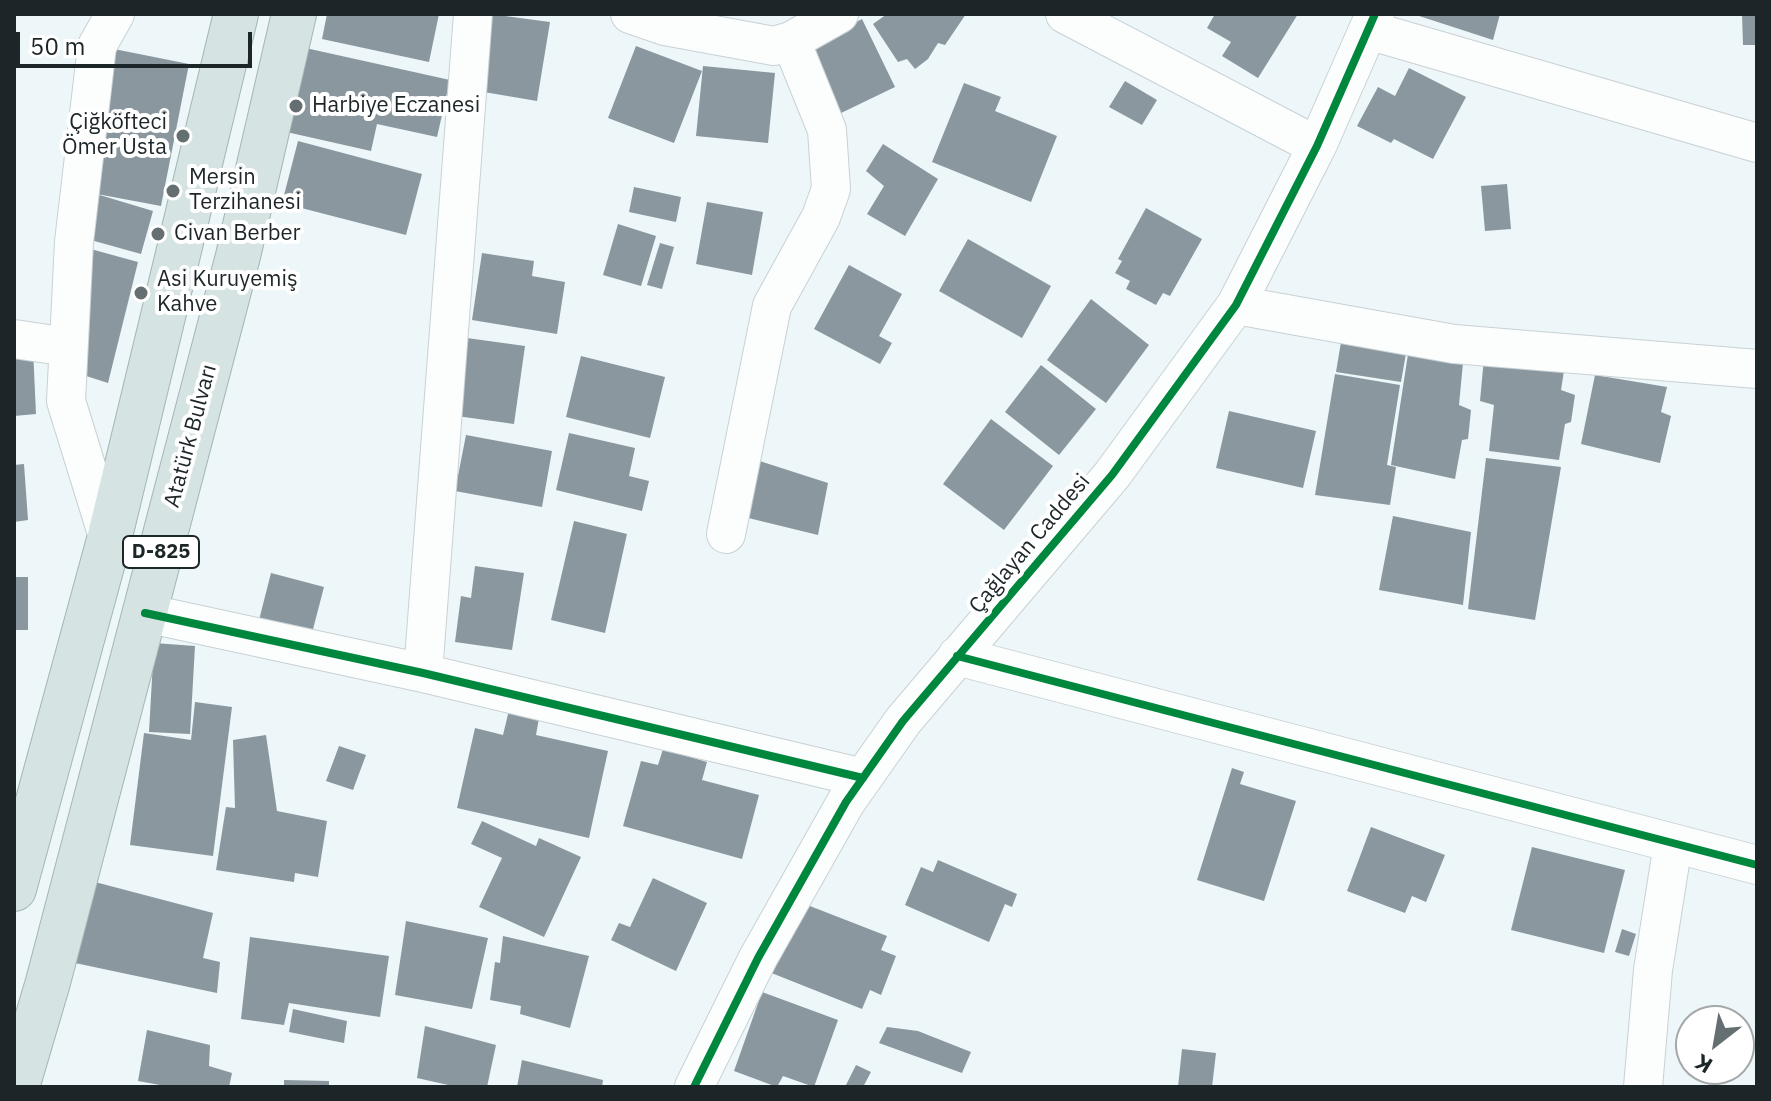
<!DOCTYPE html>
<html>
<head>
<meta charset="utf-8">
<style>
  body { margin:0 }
  #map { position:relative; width:1771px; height:1101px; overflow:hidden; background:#edf6f9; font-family:"IBM Plex Sans",sans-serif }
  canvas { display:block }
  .frame { position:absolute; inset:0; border:16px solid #1c2527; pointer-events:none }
  .north { position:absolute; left:1675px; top:1005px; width:80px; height:80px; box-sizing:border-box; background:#fff; border:2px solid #a4a8a9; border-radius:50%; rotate:211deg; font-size:22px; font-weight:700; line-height:32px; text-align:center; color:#1c2527 }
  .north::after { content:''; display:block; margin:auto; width:28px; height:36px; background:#656e70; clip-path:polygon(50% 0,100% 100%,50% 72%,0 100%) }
  .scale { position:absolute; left:16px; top:32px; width:236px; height:36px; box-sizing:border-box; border:4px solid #1c2527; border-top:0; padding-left:10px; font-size:24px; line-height:28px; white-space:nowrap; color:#1c2527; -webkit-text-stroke:6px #fff; paint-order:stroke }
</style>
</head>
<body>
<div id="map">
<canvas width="1771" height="1101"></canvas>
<div class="frame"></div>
<div class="north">K</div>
<div class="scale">50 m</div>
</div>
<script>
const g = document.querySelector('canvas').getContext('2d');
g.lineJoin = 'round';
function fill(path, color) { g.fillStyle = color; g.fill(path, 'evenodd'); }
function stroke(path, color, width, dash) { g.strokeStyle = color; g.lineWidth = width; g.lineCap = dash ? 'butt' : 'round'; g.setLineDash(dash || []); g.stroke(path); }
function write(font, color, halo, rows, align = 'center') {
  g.font = font + ' "IBM Plex Sans",sans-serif'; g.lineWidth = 8; g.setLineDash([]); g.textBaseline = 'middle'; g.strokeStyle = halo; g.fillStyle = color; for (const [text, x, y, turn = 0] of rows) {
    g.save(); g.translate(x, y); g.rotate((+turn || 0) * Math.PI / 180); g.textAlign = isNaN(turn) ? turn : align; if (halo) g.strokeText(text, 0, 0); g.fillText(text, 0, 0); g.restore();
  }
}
fill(new Path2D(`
  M327,14H439L429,62L322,39Z
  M490,14L550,22L537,101L478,91Z
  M887,14H966L945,45L938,43L928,59L915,69L907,59L898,62L873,24Z
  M1215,14H1298L1258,78L1222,56L1231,42L1207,28Z
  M1413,14H1500L1493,40Z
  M1742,14H1757V45H1743Z
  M862,19L895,87L839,114L807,49Z
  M636,46L702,71L674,143L608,118Z
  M301,47L450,80L437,137L377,124L371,151L282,131Z
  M109,48L189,64L161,206L81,191Z
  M703,66L775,73L768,143L696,136Z
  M1409,68L1466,97L1433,159L1394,139L1391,143L1357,126L1378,87L1395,96Z
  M1125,81L1157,100L1142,125L1109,107Z
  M964,83L1001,97L995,111L1057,136L1031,202L932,162Z
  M298,141L422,174L406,235L282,203Z
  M883,144L938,179L905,236L867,214L884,186L866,171Z
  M1507,184L1511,229L1485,231L1481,186Z
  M634,187L681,197L676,222L629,212Z
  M93,193L153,211L141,254L80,237Z
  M707,202L763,212L752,275L696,264Z
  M1146,208L1202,239L1170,296L1163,293L1156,305L1126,289L1130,281L1115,273L1122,261L1118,259Z
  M618,224L656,236L641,286L603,275Z
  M968,239L1051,286L1022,338L939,291Z
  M660,243L674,247L662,289L647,285Z
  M87,248L138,262L108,383L80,374Z
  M482,253L534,261L532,276L565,282L557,334L472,320Z
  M849,265L902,294L879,336L892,343L880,364L814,329Z
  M1091,299L1149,345L1106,403L1047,360Z
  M1343,330L1408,342L1401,382L1336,372Z
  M467,338L525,346L514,424L457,416Z
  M1410,341L1464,352L1459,405L1471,410L1468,439L1462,440L1455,479L1391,465Z
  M1485,347L1566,358L1561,390L1575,395L1571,422L1565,424L1559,460L1489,451L1494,405L1480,401Z
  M14,349H33L36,414L14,416Z
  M581,356L665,377L650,438L566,417Z
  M1041,365L1096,409L1059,455L1005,412Z
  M1335,374L1400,385L1387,465L1396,467L1390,505L1315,495Z
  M1595,375L1667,387L1661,412L1671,416L1660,463L1581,444Z
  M1229,411L1316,431L1303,488L1216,468Z
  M991,419L1053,466L1004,530L943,484Z
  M569,433L635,448L629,476L649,481L642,511L556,490Z
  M466,435L552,451L542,507L455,491Z
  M744,456L828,483L818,535L732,514Z
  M1486,458L1561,467L1535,620L1468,609Z
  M24,464L28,520L14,522V465Z
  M1393,516L1471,532L1463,605L1379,590Z
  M574,521L627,534L605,633L551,620Z
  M475,566L524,573L512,650L455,642L461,596L471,598Z
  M271,573L324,587L312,633L259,620Z
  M14,577H28V630H14Z
  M154,643L195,646L190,734L149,732Z
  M195,702L232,707L213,856L130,845L144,733L191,740Z
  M509,710L539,718L536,735L608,751L589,838L457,808L475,728L503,735Z
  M266,735L277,811L327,821L318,877L295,873L294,882L216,870L226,807L235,808L233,740Z
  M339,746L366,755L353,790L326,781Z
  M663,749L707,762L702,780L759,795L742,859L623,826L641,761L658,765Z
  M1232,768L1244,772L1240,784L1296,801L1264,901L1197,880Z
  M482,821L536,846L539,838L581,857L544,937L479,907L502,858L471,844Z
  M1371,827L1445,855L1426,902L1412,896L1405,913L1347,891Z
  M1532,847L1625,870L1604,953L1511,930Z
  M938,860L1017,894L1012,907L1005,904L989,942L905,905L921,867L933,872Z
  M653,878L707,903L676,971L611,940L619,923L630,927Z
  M95,882L213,913L203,958L220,962L217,993L75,963Z
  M797,901L887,936L881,950L896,956L881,995L870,990L862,1009L769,972Z
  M406,921L488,938L472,1009L395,995Z
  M1622,929L1636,934L1629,956L1615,952Z
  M503,936L589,956L570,1028L520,1014L521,1006L490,1000L495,962L500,963Z
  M250,937L389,956L380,1017L289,1003L284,1025L241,1019Z
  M762,992L838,1020L814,1087L783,1076L777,1087L734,1071Z
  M293,1009L347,1021L344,1043L289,1032Z
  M425,1026L496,1045L487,1087H457L417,1078Z
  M887,1027L918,1031L971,1052L962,1073L879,1043Z
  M147,1030L210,1045L209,1066L232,1073L229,1087H171L138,1081Z
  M1182,1049L1216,1053L1212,1087H1178Z
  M522,1060L603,1080L602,1087H517Z
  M856,1065L871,1072L863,1087H845Z
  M284,1080L329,1081V1087H284Z`), '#8a979f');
const minor = new Path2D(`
  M630,14L665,26L774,46L791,41L839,14
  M1065,14L1317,146
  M1368,30L1757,143
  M1236,305L1454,344L1757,369
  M14,339L68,347
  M726,534L772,306L821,217L831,189L827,130L791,41
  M109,540L66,401L74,242L97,46L115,14
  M145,613L423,673L863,778
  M957,656L1757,865
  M423,673L473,14
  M694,1087L758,958L846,802L903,721L1112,475L1236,305L1317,146L1375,14
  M1643,1087L1653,970L1673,844`);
const highway = new Path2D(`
  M14,889L109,540L236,14
  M17,1087L48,982L238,256L294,14`);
stroke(minor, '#c9d1d4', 40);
stroke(highway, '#a3b5b4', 46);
stroke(minor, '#fcfefe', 38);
stroke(highway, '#d5e4e2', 44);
stroke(new Path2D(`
  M145,613L423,673L863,778
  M957,656L1757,865
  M694,1087L758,958L846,802L903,721L1112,475L1236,305L1317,146L1375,14`), '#00873e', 8);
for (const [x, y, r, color] of [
  [296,106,8,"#656e70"],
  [183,136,8,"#656e70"],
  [173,191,8,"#656e70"],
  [158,234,8,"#656e70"],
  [141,293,8,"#656e70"]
]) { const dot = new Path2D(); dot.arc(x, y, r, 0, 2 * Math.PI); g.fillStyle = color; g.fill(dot); stroke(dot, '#fff', 3); }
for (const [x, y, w] of [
  [161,552,76]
]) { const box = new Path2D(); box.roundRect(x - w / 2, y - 16, w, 32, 6); g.fillStyle = '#fff'; g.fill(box); stroke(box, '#1c2527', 2); }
write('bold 20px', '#1c2527', null, [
  ["D-825",161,552]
]);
write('22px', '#1c2527', '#fff', [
  ["Harbiye Eczanesi",312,106],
  ["Çiğköfteci",167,123,"right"],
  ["Ömer Usta",167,148,"right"],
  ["Mersin",189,178],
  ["Terzihanesi",189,203],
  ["Civan Berber",174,234],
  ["Asi Kuruyemiş",157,280],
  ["Kahve",157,305]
], 'left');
write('22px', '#1c2527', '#fff', [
  ["Atatürk Bulvarı",191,436,-75],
  ["Çağlayan Caddesi",1030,544,-50]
]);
</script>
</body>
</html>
